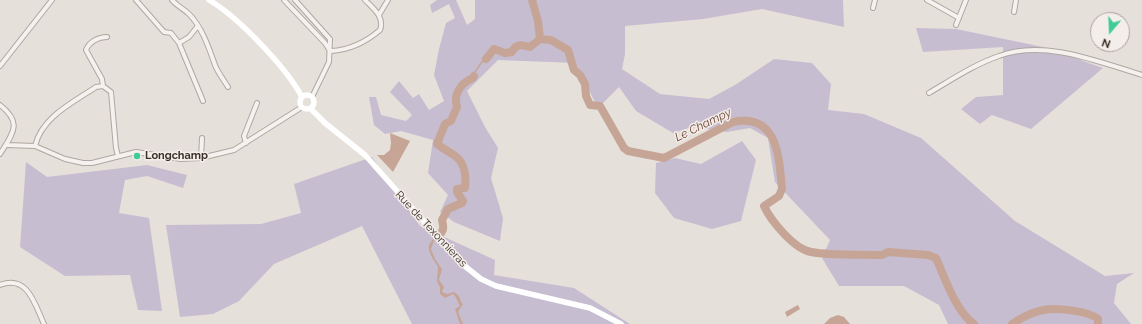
<!DOCTYPE html>
<html>
<head>
<meta charset="utf-8">
<style>
  body { margin:0 }
  #map { position:relative; width:1142px; height:324px; overflow:hidden; background:#e6e0db; font-family:Raleway,sans-serif }
  canvas { display:block }
  .north { position:absolute; left:1090px; top:12px; width:40px; height:40px; box-sizing:border-box; background:#f4eeeb; border:1px solid #aaa29c; border-radius:50%; rotate:199deg; font-size:11px; font-weight:700; line-height:16px; text-align:center; color:#3b2f26 }
  .north::after { content:''; display:block; margin:auto; width:14px; height:18px; background:#40cc99; clip-path:polygon(50% 0,100% 100%,50% 72%,0 100%) }
</style>
</head>
<body>
<div id="map">
<canvas width="1142" height="324"></canvas>
<div class="north">N</div>
</div>
<script>
const g = document.querySelector('canvas').getContext('2d');
g.lineJoin = 'round';
function fill(path, color) { g.fillStyle = color; g.fill(path, 'evenodd'); }
function stroke(path, color, width, dash) { g.strokeStyle = color; g.lineWidth = width; g.lineCap = dash ? 'butt' : 'round'; g.setLineDash(dash || []); g.stroke(path); }
function write(font, color, halo, rows, align = 'center') {
  g.font = font + ' Raleway,sans-serif'; g.lineWidth = 3; g.setLineDash([]); g.textBaseline = 'middle'; g.strokeStyle = halo; g.fillStyle = color; for (const [text, x, y, turn = 0] of rows) {
    g.save(); g.translate(x, y); g.rotate((+turn || 0) * Math.PI / 180); g.textAlign = isNaN(turn) ? turn : align; if (halo) g.strokeText(text, 0, 0); g.fillText(text, 0, 0); g.restore();
  }
}
fill(new Path2D(`
  M437,0H456L467,25L475,19V0H843L844,27L762,9L703,19L625,26V54L622,69L660,94L709,99L735,85L774,59L812,63L831,84L828,110L864,114L921,138L1015,221L1105,276L1134,273L1117,284L1114,303L1131,324H948L939,305L904,286H839L822,258L830,240L775,182L768,138L750,128L727,132L692,127L673,133L636,111L619,87L598,108L575,63L498,60L467,91L485,127L498,148L491,178L503,218L500,241L454,222L440,212L448,195L428,173L433,140L401,131L385,134L374,125L369,97H376L381,115L406,121L412,115L390,92L399,81L413,98L419,94L429,110L444,101L434,75L439,49L446,23L455,18L449,4L432,13L430,5Z
  M916,28L956,29L1043,47L1103,68L1031,129L992,115L980,124L961,109L976,97L1003,95V47L923,52Z
  M742,141L756,160L741,221L712,229L674,218L655,193L656,163L675,158L701,164Z
  M372,157L420,226L495,260L494,275L574,288L630,324H412L362,226L274,264L239,301L213,314L180,317L166,225L261,224L301,213L294,184Z
  M26,162L47,177L147,165L187,175L183,188L147,176L125,180L119,213L149,218L162,311L138,310L130,275L65,276L20,247Z`), '#c7bdd0');
fill(new Path2D(`
  M530,0L538,21L540,39L530,47C522,46 517,42 512,52L505,53L494,50C487,56 476,70 473,78C465,83 456,87 455,98C455,102 458,103 457,107C456,111 453,119 450,121C449,123 446,123 445,124C440,129 442,139 437,145C449,155 463,156 465,174C465,179 466,183 465,188L457,189V192L463,201L462,203C452,208 439,214 444,227L441,234L442,228L441,222L447,208L458,204L461,201L456,194L455,189L458,186L464,185C464,179 464,170 462,165C456,155 437,151 435,143L439,141L443,124C450,119 455,114 456,105L453,101C457,88 461,84 472,77C474,70 488,52 494,48L505,52L512,50V46L522,42L530,46L537,38C537,24 531,13 530,0Z
  M390,133L410,141L393,172L377,155H384L390,150L391,143Z
  M435,238L431,249L435,259L442,269L439,280L444,287L442,292L447,294L454,292L459,296L461,302L463,304L458,312L463,324H460L455,309L460,306L455,296L453,294L445,298L440,294V287L437,282L438,267C433,258 422,246 435,238Z
  M798,305L800,309L787,317L785,312Z
  M838,315L844,317L850,324H824L830,318Z`), '#c6a596');
stroke(new Path2D(`
  M532,0L538,21L540,39L551,40L568,50L574,70L580,75L585,84L586,96L590,105L600,106L624,148L628,151L664,158L733,122C778,113 779,157 782,189L779,196L764,206C771,221 794,249 811,252C834,256 859,254 882,255L888,252L928,255L936,258C945,278 956,312 974,324
  M486,59L494,49L505,53L512,52C516,43 522,45 530,47L540,39
  M438,236C444,231 444,228 442,220L448,209L462,203L463,201L457,192V189L465,188C466,183 465,179 465,174C462,155 451,155 437,144L445,124L451,121L457,107C453,94 461,83 473,78L474,76
  M1012,324C1021,318 1033,312 1043,310C1055,307 1089,311 1098,319V324`), '#c6a596', 8);
const street = new Path2D(`
  M136,0L164,32L171,33L179,43L203,101
  M172,0C177,6 184,9 189,14C202,27 209,48 215,65C218,73 224,80 228,87
  M284,0L325,43L330,51
  M295,0L330,39L329,62L312,97
  M927,0L959,18
  M873,8L875,0
  M1014,12L1016,0
  M379,15L388,0
  M956,25L966,0
  M179,43L189,37L197,27
  M331,51C349,50 366,42 380,30C385,17 373,8 365,0
  M0,66L52,0
  M103,86L102,79L86,50C89,42 98,37 107,37
  M929,93C951,80 975,64 999,56C1044,39 1099,62 1142,75
  M0,105C23,123 13,133 0,154
  M246,143L244,136L257,103
  M7,145L35,146L65,159L83,163H92L136,152L181,159L201,158L234,150L302,107
  M35,146C42,117 72,103 96,87L103,86L111,92L116,148L118,156
  M201,158L202,138
  M0,285C28,274 35,305 44,324`);
stroke(street, '#afa7a1', 6);
stroke(street, '#f4f1ee', 4);
stroke(new Path2D(`
  M209,0C238,17 286,67 302,97
  M300 102a7 7 0 1 1 14 0a7 7 0 1 1-14 0Z
  M311,109L325,123L365,155L437,236L466,267L481,279L496,286L590,308L621,324`), '#fff', 5.5);
for (const [x, y, r, color] of [
  [137,156,4,"#40cc99"]
]) { const dot = new Path2D(); dot.arc(x, y, r, 0, 2 * Math.PI); g.fillStyle = color; g.fill(dot); stroke(dot, '#f4eeeb', 1.5); }
write('bold 11px', '#3b2f26', '#f4eeeb', [
  ["Longchamp",145,156]
], 'left');
write('11px', '#3b2f26', '#f4eeeb', [
  ["Rue de Texonnieras",431,229,47]
]);
write('italic 12px', '#6f4631', '#f4eeeb', [
  ["Le Champy",703,125,-26]
]);
</script>
</body>
</html>
